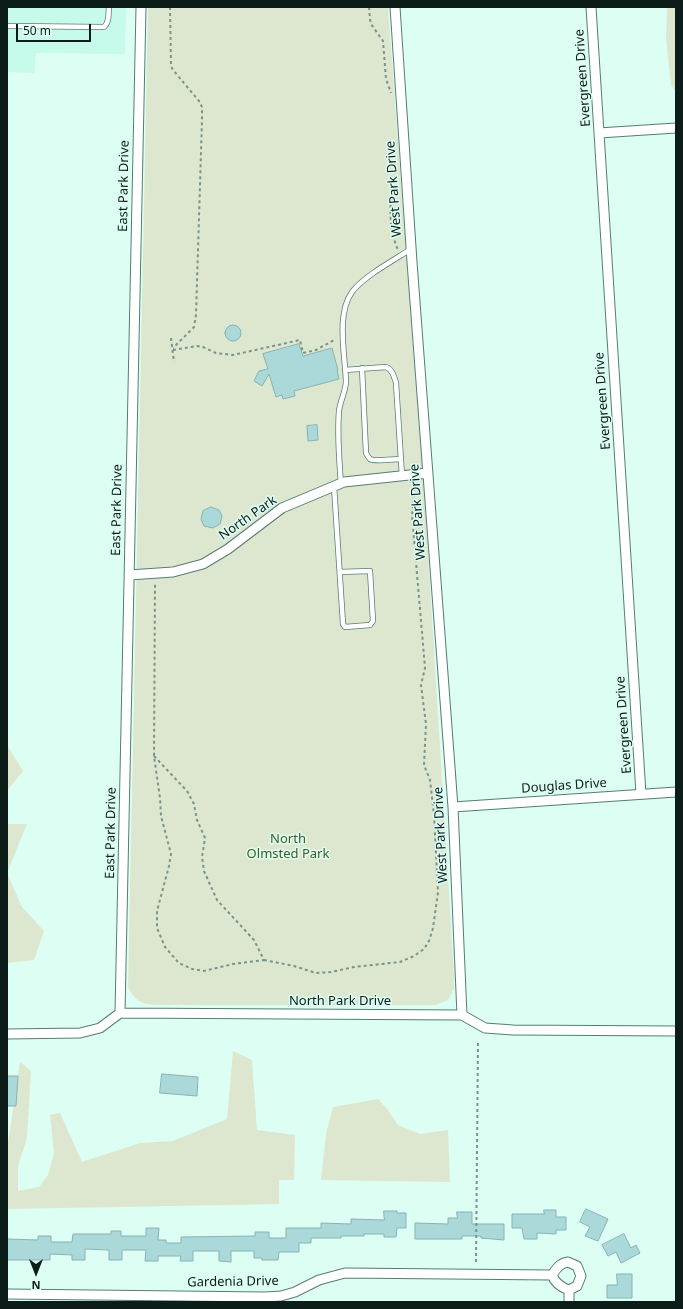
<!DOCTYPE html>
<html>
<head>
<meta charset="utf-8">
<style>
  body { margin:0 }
  #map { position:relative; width:683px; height:1309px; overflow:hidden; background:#dcfef3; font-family:"Noto Sans",sans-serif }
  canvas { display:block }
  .frame { position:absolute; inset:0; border:8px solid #0c1c18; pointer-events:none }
  .north { position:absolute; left:16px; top:1253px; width:40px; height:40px; -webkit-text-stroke:3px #dcfef3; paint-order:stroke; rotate:180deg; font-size:11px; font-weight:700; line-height:16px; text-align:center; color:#0c1c18 }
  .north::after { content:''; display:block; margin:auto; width:14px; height:18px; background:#0c1c18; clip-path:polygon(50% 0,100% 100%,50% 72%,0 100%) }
  .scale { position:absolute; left:16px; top:24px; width:75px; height:18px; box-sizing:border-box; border:2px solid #0c1c18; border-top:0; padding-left:5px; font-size:12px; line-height:14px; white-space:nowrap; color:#0c1c18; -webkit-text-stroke:3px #dcfef3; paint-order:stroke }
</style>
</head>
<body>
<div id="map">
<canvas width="683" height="1309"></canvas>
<div class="frame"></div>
<div class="north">N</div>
<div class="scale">50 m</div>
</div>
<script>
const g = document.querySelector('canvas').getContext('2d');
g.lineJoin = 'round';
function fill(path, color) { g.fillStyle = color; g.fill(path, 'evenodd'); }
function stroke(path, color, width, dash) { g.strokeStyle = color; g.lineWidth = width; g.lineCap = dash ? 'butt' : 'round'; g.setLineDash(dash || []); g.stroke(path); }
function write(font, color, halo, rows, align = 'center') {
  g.font = font + ' "Noto Sans",sans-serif'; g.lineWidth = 3; g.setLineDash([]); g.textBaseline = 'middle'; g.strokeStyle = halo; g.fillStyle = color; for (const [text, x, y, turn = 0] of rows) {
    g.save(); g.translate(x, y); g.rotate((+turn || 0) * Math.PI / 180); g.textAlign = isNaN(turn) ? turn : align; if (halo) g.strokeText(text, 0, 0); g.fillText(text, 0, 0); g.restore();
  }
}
fill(new Path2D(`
  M7,7H126L125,54L36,53L34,73L7,72Z`), '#c6faea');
fill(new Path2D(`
  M148,7H388L426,519L454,975V989L448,1000L435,1005H154C139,1003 135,1000 128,987Z
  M667,7H676V92L671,85L666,38Z
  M7,745L23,771L7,791Z
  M7,824H27L7,873L22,907L44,931L34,960L7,963Z
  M233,1051L252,1060L257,1130L295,1135L294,1180H279V1204L7,1209V1150L20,1062L31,1071L27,1138L18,1166V1191L39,1187L48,1175L54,1154L50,1115L60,1113L82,1162L140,1143L173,1141L227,1119Z
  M378,1099L387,1109L398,1125L420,1134L448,1130L450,1182L321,1180L326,1134L333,1107Z`), '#dde7cf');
const building = new Path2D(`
  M225 333a8 8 0 1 1 16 0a8 8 0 1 1-16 0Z
  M299,344L303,356L332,348L338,370H337L339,379L294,391L295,396L283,399L282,395L276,397L269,374L262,386L254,381L259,371L268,369L263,354Z
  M317,425L318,440L308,441L307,426Z
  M211,507L219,510L222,516L220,524L213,528L204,526L201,519L203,511Z
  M162,1074L198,1077L197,1096L160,1093Z
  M7,1076H18L16,1106H7Z
  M586,1209L608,1219L598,1241L585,1236L590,1227L580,1222Z
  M544,1210H556V1217H566V1230H556V1234L537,1233V1239H524L522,1228H512V1214H544Z
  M384,1211H397V1213H406V1228H397L396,1237H384V1234H364V1236H341V1238H311V1243H299V1252H279L278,1260H262V1258H254V1251H231V1262L219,1261V1251H193V1261H180L181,1256H158V1261H145L146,1250H122V1260H109V1250L85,1249V1260H72V1255L50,1254V1260H7V1239L38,1240V1236H51V1242H72L73,1234H111V1231H121V1236H146V1228H159L158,1240H166V1243H181V1237L255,1236V1232H269V1238H286V1228H321V1223L351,1224V1219L384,1220Z
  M457,1212H472V1224H504V1240L481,1238V1236H462V1239H415V1223L448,1224V1218H457Z
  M624,1234L631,1248L636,1245L640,1253L621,1263L616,1252L608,1256L602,1245Z
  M617,1274H632V1298H607V1285H617Z`);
fill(building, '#abd9da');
stroke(building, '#86b3b4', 1);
const service = new Path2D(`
  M7,26L104,27C110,22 108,14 109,7
  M362,368L366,453C367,455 368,457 370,459C374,462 394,459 401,459
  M345,370L386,367C392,369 394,376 396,383L402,476
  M341,484C339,459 337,435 339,411C340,401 346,391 346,381C345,355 336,314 352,292C364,276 394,260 411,249
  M334,486L343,624L345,627L370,625L373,621L370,571L340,572`);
const minor = new Path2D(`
  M395,7L412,262L453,807L462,1015
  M591,7L641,794
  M599,133L676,128
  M129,575L173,572L203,564L228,549L282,508L344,482L428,473
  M453,807L676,792
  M120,1013L141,7
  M7,1034L80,1033L100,1028L120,1013L462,1015L485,1028L513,1030L676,1031
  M552,1275C555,1283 560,1287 569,1290
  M7,1294L265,1297L281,1296L295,1292L319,1280L345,1273L552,1275C556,1269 560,1263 568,1262L577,1266L581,1276L577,1286L569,1290V1302`);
stroke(service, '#567d72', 6);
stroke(minor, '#567d72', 11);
stroke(new Path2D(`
  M170,7L171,66L173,70L199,101L202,107V120L196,315L194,327L173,348
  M369,7L370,19L371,24L383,41L386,79L391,93
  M397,188C395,193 392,198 391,203C389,218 392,236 398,250
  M171,338L174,362
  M173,350L197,346L203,347L216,353L233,355L300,340L303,353L316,350L336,339
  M154,756L187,791L194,804L197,820L205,838L202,857L204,871L217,900L254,940L264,960L233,964L204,971L192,969L179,963L165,947L157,928V911L169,866L171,854L161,816L160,798L154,756L155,582
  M264,960L294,966L316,973L331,972L354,967L400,962L414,956L424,949L429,941L433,928L438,892L434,815L430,780L424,765L426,724L421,685L425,668L412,515L415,485
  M476,1262L478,1041`), '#7a948c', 2, [3, 3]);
stroke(service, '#fff', 4.5);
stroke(minor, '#fff', 9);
write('13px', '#0c1c18', '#dcfef3', [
  ["Evergreen Drive",583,78,-94],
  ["East Park Drive",124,186,-89],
  ["West Park Drive",394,189,-94],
  ["Evergreen Drive",603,401,-94],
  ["East Park Drive",117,510,-89],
  ["West Park Drive",418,512,-94],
  ["North Park",248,518,-35],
  ["Evergreen Drive",624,725,-94],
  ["Douglas Drive",564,786,-4],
  ["East Park Drive",111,833,-89],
  ["West Park Drive",441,835,-93],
  ["North Park Drive",340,1001],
  ["Gardenia Drive",233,1282,-1]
]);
write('13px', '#455920', '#dcfef3', [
  ["North",288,839],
  ["Olmsted Park",288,854]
]);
</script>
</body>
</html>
